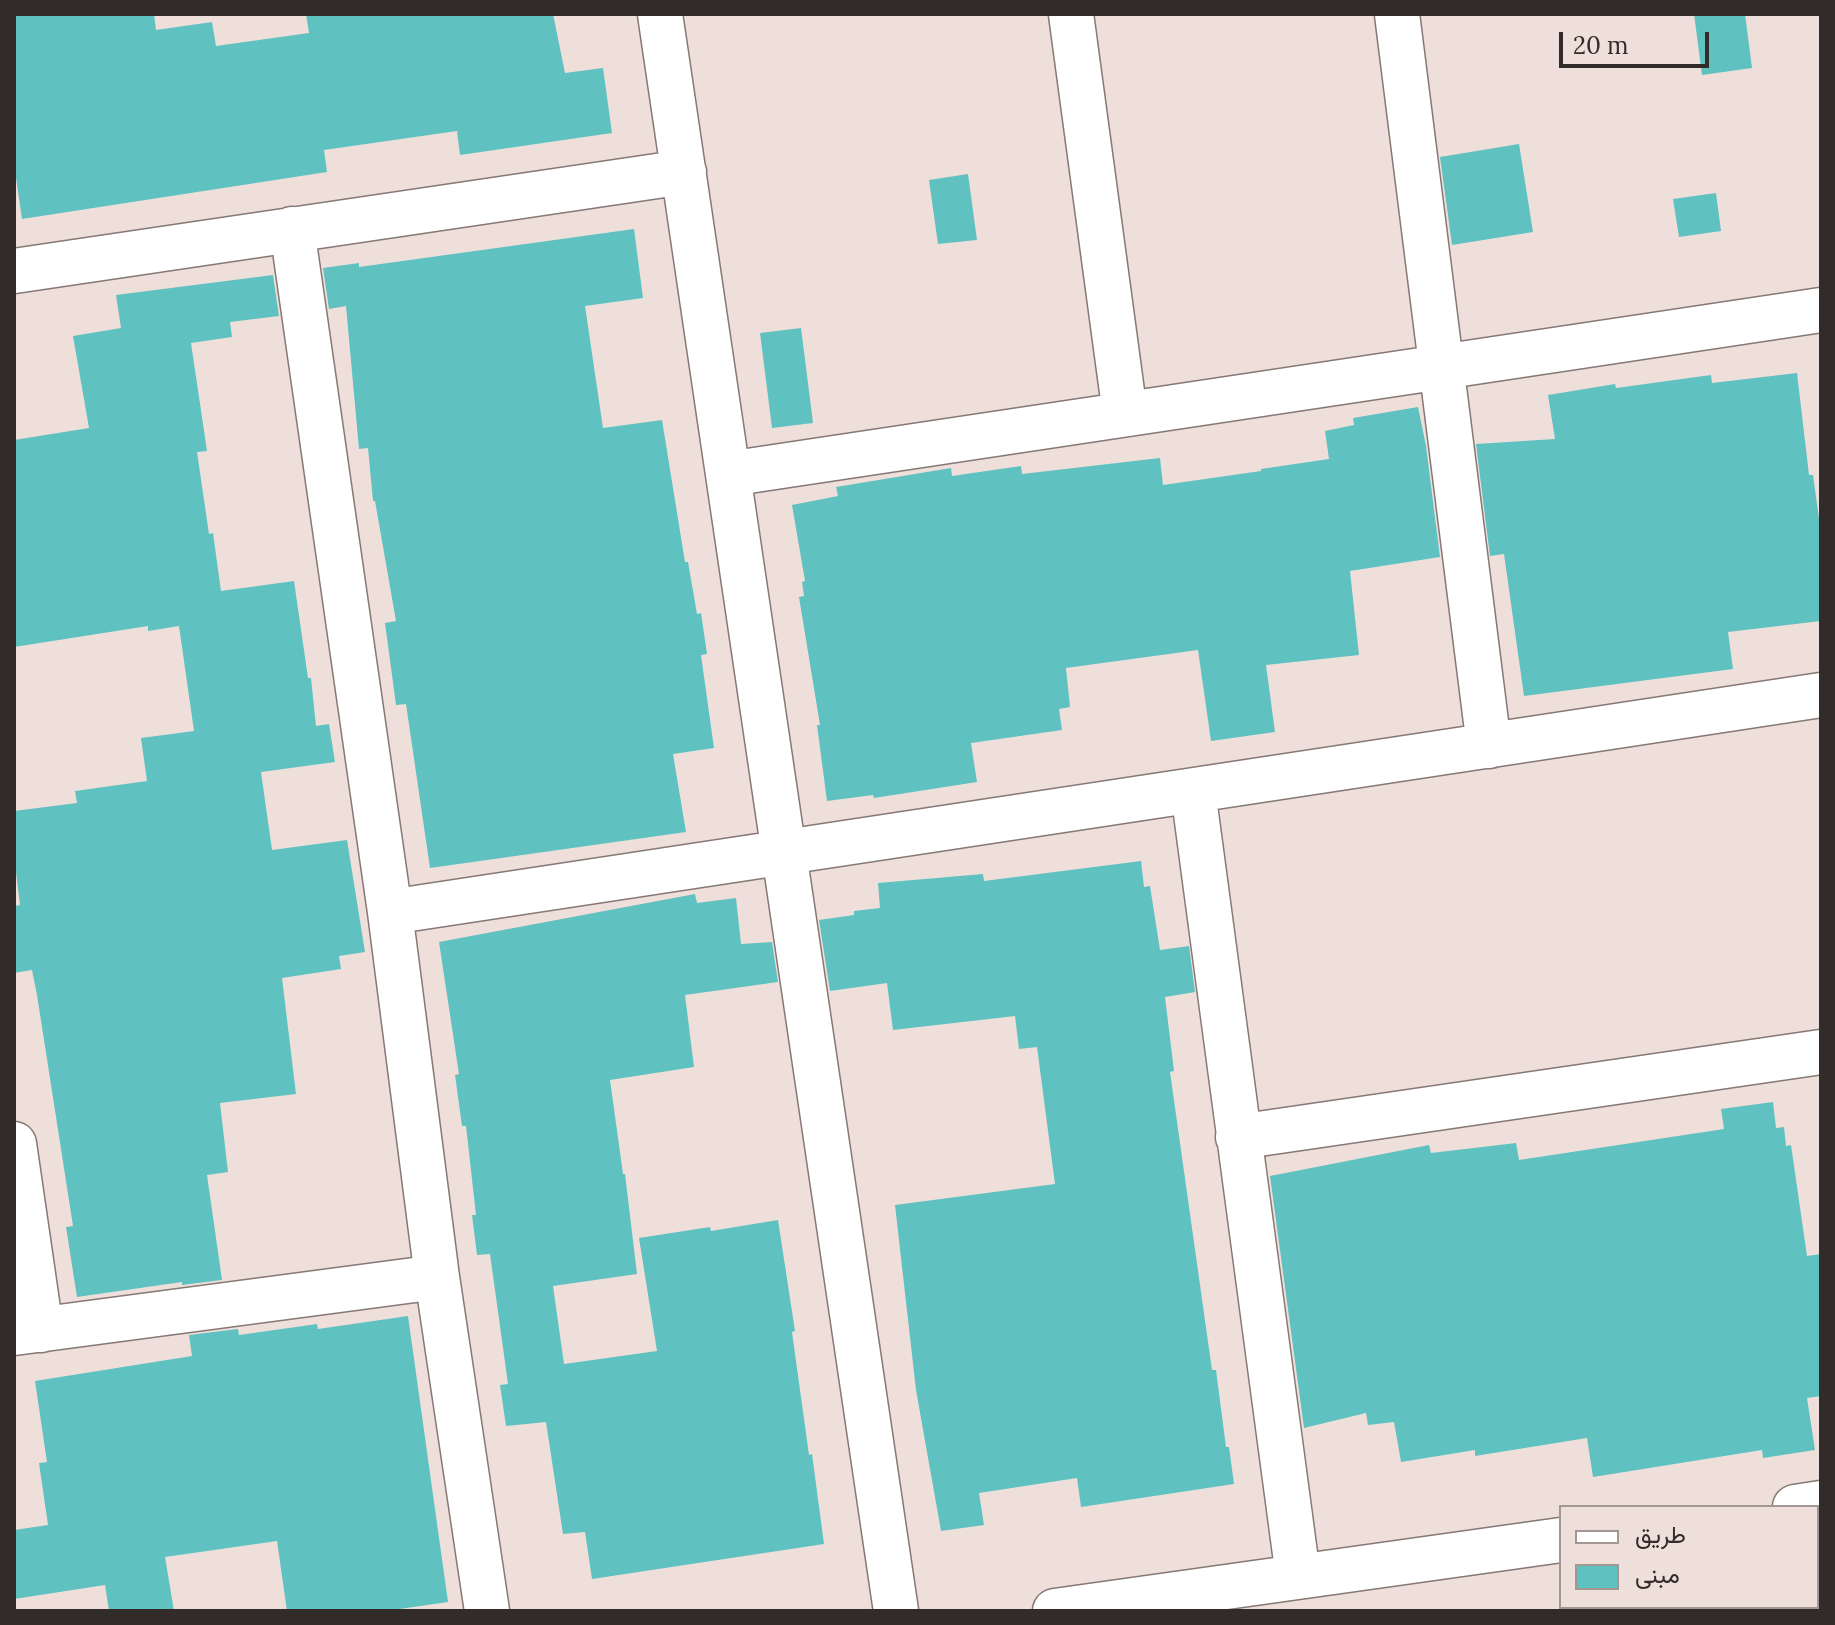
<!DOCTYPE html>
<html>
<head>
<meta charset="utf-8">
<style>
  body { margin:0 }
  #map { position:relative; width:1835px; height:1625px; overflow:hidden; background:#efdfdb; font-family:Lora,Vazirmatn,serif }
  canvas { display:block }
  .frame { position:absolute; inset:0; border:16px solid #312b29; pointer-events:none }
  .legend { position:absolute; left:1559px; top:1505px; width:260px; height:104px; box-sizing:border-box; background:#efdfdb; border:2px solid #a39794; margin:0; padding:10px 14px; list-style:none; font-size:24px; color:#312b29 }
  .legend li { display:flex; align-items:center; gap:16px; height:40px }
  .legend b { width:40px; border:2px solid #a39794 }
  .scale { position:absolute; left:1559px; top:32px; width:150px; height:36px; box-sizing:border-box; border:4px solid #312b29; border-top:0; padding-left:10px; font-size:24px; line-height:28px; white-space:nowrap; color:#312b29; -webkit-text-stroke:6px #efdfdb; paint-order:stroke }
</style>
</head>
<body>
<div id="map">
<canvas width="1835" height="1625"></canvas>
<div class="frame"></div>
<ul class="legend">
<li><b style="height:10px;background:#fff"></b>طريق</li>
<li><b style="height:22px;background:#5fc2c0"></b>مبنى</li>
</ul>
<div class="scale">20 m</div>
</div>
<script>
const g = document.querySelector('canvas').getContext('2d');
g.lineJoin = 'round';
function fill(path, color) { g.fillStyle = color; g.fill(path, 'evenodd'); }
function stroke(path, color, width, dash) { g.strokeStyle = color; g.lineWidth = width; g.lineCap = dash ? 'butt' : 'round'; g.setLineDash(dash || []); g.stroke(path); }
fill(new Path2D(`
  M14,14H154L156,30L212,22L216,46L309,33L306,14H553L565,73L603,68L612,133L460,155L457,131L324,150L327,172L22,219L14,164Z
  M1694,14H1745L1752,68L1702,75Z
  M1519,144L1533,232L1452,245L1440,157Z
  M968,174L977,240L938,244L929,180Z
  M1716,193L1721,231L1679,237L1673,199Z
  M634,229L643,298L585,306L603,428L662,420L685,562H688L697,614L701,613L707,654L701,655L714,748L673,754L686,832L430,868L406,704L396,705L385,623L396,621L375,501H373L368,448L359,449L346,306L329,309L323,268L359,263V267Z
  M273,275L279,316L230,322L232,337L191,343L207,451L197,452L209,534L213,533L221,591L294,581L308,678H311L316,726L329,724L335,762L261,772L272,850L347,840L365,952L339,956L341,969L282,978L296,1094L220,1103L228,1172L207,1175L222,1280L182,1285V1282L77,1297L66,1227L73,1226L37,995L32,970L14,973V906L20,905L14,856V811L77,803L75,791L147,781L141,738L194,731L179,626L148,631V626L14,647V440L89,428L73,336L121,328L116,295Z
  M801,328L813,423L772,428L760,333Z
  M1797,373L1809,475H1813L1821,533V621L1728,632L1733,669L1524,696L1504,554L1490,556L1476,444L1555,439L1548,395L1615,384L1616,388L1711,375L1712,383Z
  M1418,407L1426,446L1440,557L1350,571L1359,655L1266,665L1275,732L1211,741L1198,650L1066,668L1070,707L1059,709L1062,730L971,743L977,782L874,798L873,795L827,801L817,725H820L799,597L804,596L802,582L805,581L792,505L838,496L836,487L951,468L952,476L1021,466L1022,474L1160,458L1163,485L1261,471V469L1329,459L1325,431L1354,425L1353,418Z
  M1141,861L1144,887L1150,886L1160,950L1189,946L1195,992L1165,997L1174,1071L1170,1072L1212,1370H1216L1226,1447H1229L1234,1484L1081,1507L1077,1478L979,1493L984,1525L941,1531L916,1390L895,1205L1055,1184L1037,1047L1019,1049L1015,1016L893,1030L887,983L830,991L819,920L854,915V911L880,908L878,883L983,874L984,881Z
  M695,894L697,903L736,898L741,944L772,942L778,982L685,995L694,1067L610,1080L623,1174H625L637,1274L553,1286L564,1364L657,1351L639,1238L710,1227L711,1231L778,1220L795,1331L792,1332L809,1455L812,1454L824,1544L592,1579L585,1532L563,1534L546,1422L506,1426L500,1385L508,1384L490,1254L477,1255L472,1215H476L466,1126H462L455,1075L459,1074L439,942Z
  M1773,1102L1776,1128L1784,1127L1786,1146L1791,1145L1807,1256L1821,1254V1396L1807,1398L1815,1450L1763,1458L1762,1450L1593,1477L1587,1438L1475,1456V1450L1401,1462L1394,1422L1368,1425L1366,1413L1304,1428L1270,1176L1429,1145L1431,1153L1516,1143L1519,1160L1724,1129L1721,1109Z
  M408,1316L448,1602L386,1611H287L277,1541L165,1557L174,1611H109L105,1585L14,1599V1530L48,1525L39,1463L47,1462L35,1381L192,1356L189,1335L238,1329L239,1335L317,1324L318,1329Z`), '#5fc2c0');
const minor = new Path2D(`
  M660,14L896,1611
  M1071,14L1125,414
  M1397,14L1489,746
  M292,229L390,912L437,1277L487,1611
  M14,271L684,172
  M728,474L1821,310
  M1193,791L1298,1576
  M390,912L1821,695
  M1238,1137L1821,1052
  M14,1144L41,1330
  M14,1333L437,1277
  M1795,1507L1821,1503
  M1055,1611L1561,1540`);
stroke(minor, '#867874', 47);
stroke(minor, '#fff', 44);
</script>
</body>
</html>
